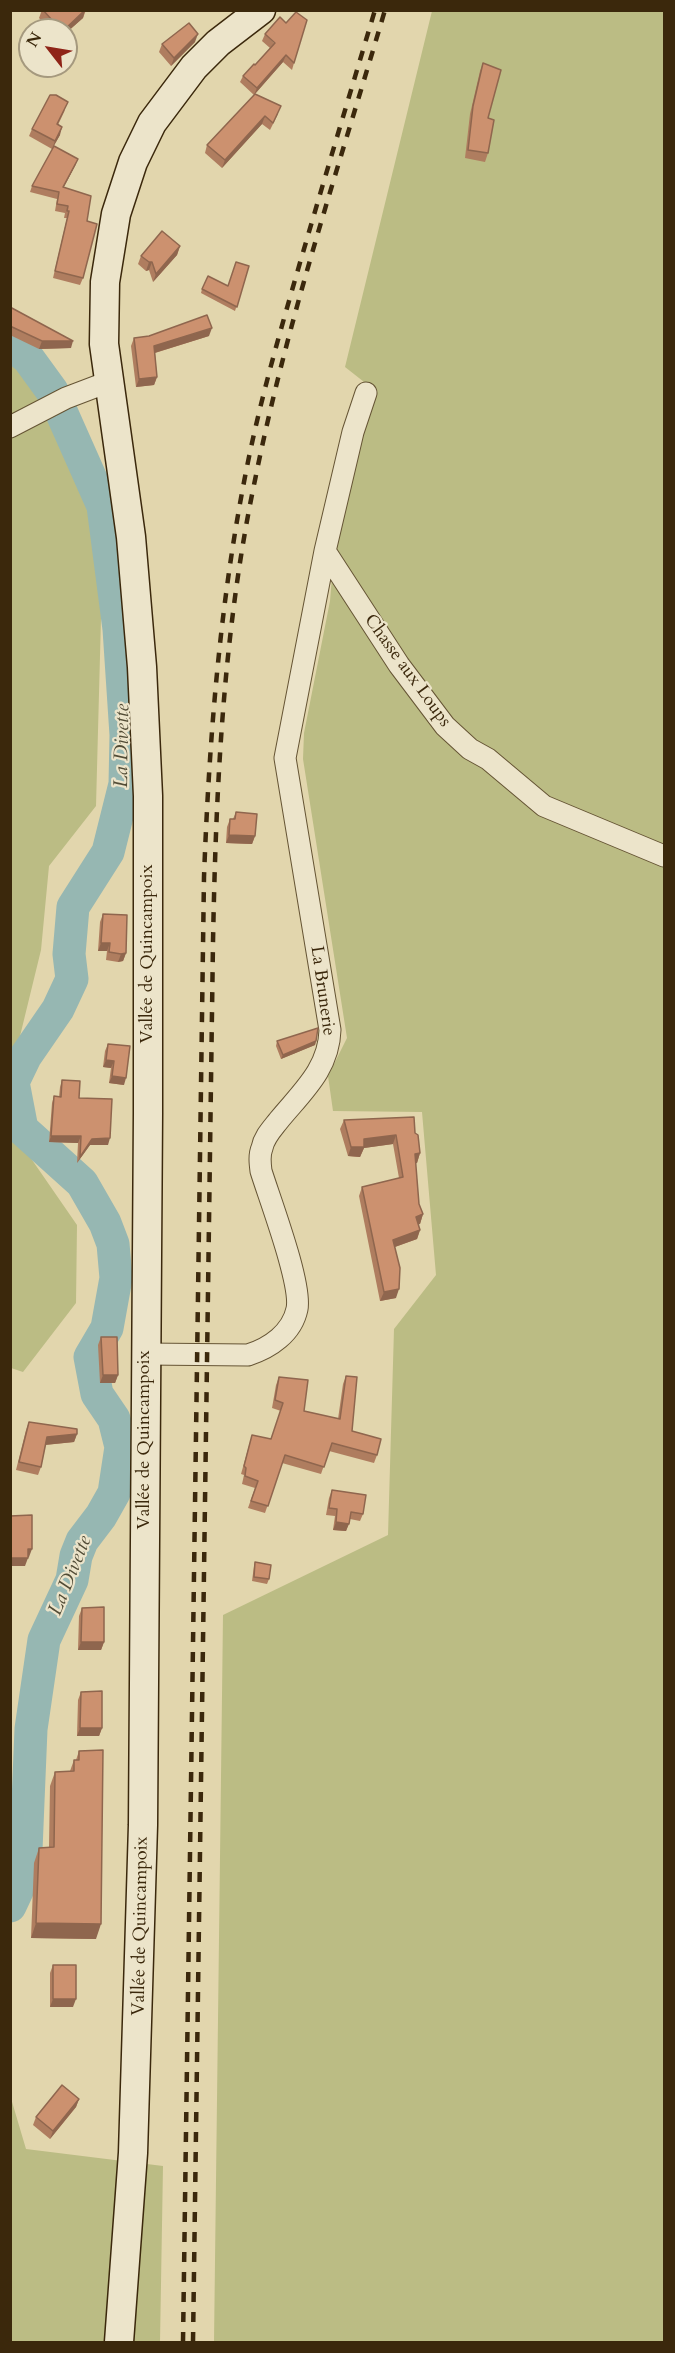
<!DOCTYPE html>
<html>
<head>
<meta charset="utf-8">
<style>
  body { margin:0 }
  #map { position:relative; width:675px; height:2353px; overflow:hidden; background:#e2d6ad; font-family:Cardo,serif }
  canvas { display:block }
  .frame { position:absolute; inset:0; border:12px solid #3b280c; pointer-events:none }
  .north { position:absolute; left:18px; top:18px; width:60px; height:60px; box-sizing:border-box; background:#ece4ca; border:2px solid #a5997e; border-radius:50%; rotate:301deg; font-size:16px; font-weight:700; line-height:24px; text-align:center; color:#3b280c }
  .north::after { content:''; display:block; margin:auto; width:21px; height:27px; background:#8f2418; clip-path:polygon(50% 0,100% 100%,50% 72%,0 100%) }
</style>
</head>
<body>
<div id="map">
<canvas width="675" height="2353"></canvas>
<div class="frame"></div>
<div class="north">N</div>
</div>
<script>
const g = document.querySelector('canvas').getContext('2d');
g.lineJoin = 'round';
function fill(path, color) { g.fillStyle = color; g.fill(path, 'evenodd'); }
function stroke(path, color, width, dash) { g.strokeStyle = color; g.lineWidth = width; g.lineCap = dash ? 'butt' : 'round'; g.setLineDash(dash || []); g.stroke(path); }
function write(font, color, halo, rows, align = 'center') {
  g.font = font + ' Cardo,serif'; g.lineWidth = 4.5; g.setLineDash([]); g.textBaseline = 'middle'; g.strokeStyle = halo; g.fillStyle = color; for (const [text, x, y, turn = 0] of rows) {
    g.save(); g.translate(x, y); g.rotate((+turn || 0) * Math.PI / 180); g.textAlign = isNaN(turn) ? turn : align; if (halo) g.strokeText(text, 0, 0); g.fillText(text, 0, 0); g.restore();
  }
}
fill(new Path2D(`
  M432,11H664V2342H214L223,1615L388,1535L394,1329L436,1275L422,1112L333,1111L328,1076L347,1038L303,759L304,733L330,601L335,540L373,389L345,367Z
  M11,357L16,360L64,416L103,543L96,806L49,866L41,950L11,1073Z
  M10,1128L77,1225L76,1303L23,1372L11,1368Z
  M10,2095L26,2149L163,2166L160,2342H11Z`), '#bbbc84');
stroke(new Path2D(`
  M10,344L28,358L52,391L103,506L119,629L126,735L125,784L108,852L73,907L69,954L72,979L58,1009L25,1057L13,1082L22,1129L82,1183L105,1223L113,1244L116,1278L107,1328L90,1357L97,1394L114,1419L121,1447L114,1493L101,1516L82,1541L76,1556L72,1580L44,1640L31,1729L25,1874L10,1906`), '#96b7b2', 33);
const minor = new Path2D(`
  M10,427L66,398L108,382
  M325,551L399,665L445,726L470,749L488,759L544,806L664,856
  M145,1354L248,1355C270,1348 292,1333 297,1309C302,1284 270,1200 261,1171C260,1163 259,1155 262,1148C264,1137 272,1129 279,1120C302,1092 329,1069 330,1030L285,758L325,551L353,432L366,393`);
const secondary = new Path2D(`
  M119,2342L133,2153L143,1825L148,1113V796L142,667L131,537L104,344L105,282L116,214L133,162L152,123L194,67L218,43L261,10`);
stroke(minor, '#655434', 23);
stroke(secondary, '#3b280c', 31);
stroke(minor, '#ece4ca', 21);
stroke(secondary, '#ece4ca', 28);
stroke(new Path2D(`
  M183,2342L204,877C209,744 219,612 244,482C257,413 276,346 295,280C321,190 348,100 375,10
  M193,2342L213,942C216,787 223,632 255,480C287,321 339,166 385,10`), '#3b280c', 4.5, [10, 10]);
fill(new Path2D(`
  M42,10H86L83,18L66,33V30H50L39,18Z
  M265,34L294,63L292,70L283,62L255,94L278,114L270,130L262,124L222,168L205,153L207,145L254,95L240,82L243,76L255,65L270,48L262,41Z
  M195,42L171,66L159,52L162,44Z
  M483,63L488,118V153L485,162L465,158L470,114L480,71Z
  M65,110L58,125L60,135L52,149L29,136L32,129Z
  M78,159L75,166L64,187L87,221L83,278L80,285L53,278L67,218H64L65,213L55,211L57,199L30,192L32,186Z
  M180,246L177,255L153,282L149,270L146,271L138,264L141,256Z
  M249,266L235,311L201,293L202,289L228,286Z
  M10,307L71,348L39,349L10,335Z
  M209,336L155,353L157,377L154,385L136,387L131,346L134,338Z
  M236,812L255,836L252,844L226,843L227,827L230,819H233Z
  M103,914L126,953L123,961L118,962L106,960L107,951H98L100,922Z
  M277,1041H316L315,1045L281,1059L276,1046Z
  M108,1044L124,1085L109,1083L111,1068L103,1067L105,1051Z
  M62,1080L79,1098L108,1145H90L77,1163L78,1143L49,1142L52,1103L54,1096L59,1097L60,1087Z
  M344,1120L415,1133L420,1153L417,1163H415L419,1204L423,1214L420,1224H418L420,1230L417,1239L395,1247L396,1298L380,1301L359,1196L362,1187L399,1178L393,1144L364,1148L360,1157L348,1156L340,1129Z
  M101,1337L118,1375L115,1383H100L98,1345Z
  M346,1376L352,1431L377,1455L374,1463L329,1451L321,1474L282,1463L265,1513L248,1508L255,1488L242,1484L244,1475L241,1474L252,1435L271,1439L281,1411L272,1408L276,1385L279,1377L304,1411L338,1419L343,1384Z
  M29,1422L77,1434L74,1442L45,1445L41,1467L38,1475L16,1470L26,1430Z
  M332,1490L363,1514L360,1521L350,1519L346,1531L333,1530L335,1516L326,1515L329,1498Z
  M255,1562L269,1579L267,1584L252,1581L254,1566Z
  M82,1608L104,1642L101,1650H78L79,1616Z
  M81,1692L102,1728L99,1736H77L78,1700Z
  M79,1751L96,1939L31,1938L34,1863L39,1848L49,1847L50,1786L55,1772L70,1771L74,1760H76Z
  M53,1965L73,2007H50V1973Z
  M79,2099L76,2107L50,2139L33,2125L36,2117Z`), '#af7d5f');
fill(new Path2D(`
  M85,10L83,18L66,33V30H64Z
  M198,34L195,42L171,66L174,58Z
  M286,55L283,62L254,95L257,88Z
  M265,116L262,124L222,168L225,160Z
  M62,127L60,135L52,149L55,141Z
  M78,159L75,166L60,194L63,187Z
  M180,246L177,255L153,282L156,274Z
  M149,262H152L149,270L146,271Z
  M212,328L209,336L151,354L154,346Z
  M42,341H73L71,348L39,349Z
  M157,377L154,385L136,387L139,379Z
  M229,835L255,836L252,844L226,843Z
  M101,943H110L107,951H98Z
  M126,953L123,961L118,962L121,954Z
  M316,1041L315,1045L281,1059L283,1055Z
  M106,1060L114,1061L111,1068L103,1067Z
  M112,1076L126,1078L124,1085L109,1083Z
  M396,1135L393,1144L364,1148L360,1157L348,1156L351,1147L364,1139Z
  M51,1136H81L78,1143L49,1142Z
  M110,1138L108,1145H90L77,1163L80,1157L92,1139Z
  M420,1153L417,1163L411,1164L415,1154Z
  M423,1214L420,1224L412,1226L416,1217Z
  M420,1230L417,1239L389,1249L393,1240Z
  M399,1289L396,1298L380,1301L384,1292Z
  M103,1375H118L115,1383H100Z
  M77,1434L74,1442L44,1445L47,1437Z
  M336,1522L349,1524L346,1531L333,1530Z
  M28,1549H32L29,1557H25Z
  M11,1558H28L25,1566H10Z
  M81,1642H104L101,1650H78Z
  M80,1728H102L99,1736H77Z
  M36,1923L101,1924L96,1939L31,1938Z
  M53,1999H76L73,2007H50Z
  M79,2099L76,2107L50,2139L53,2131Z`), '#8f664e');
const building = new Path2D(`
  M43,10H85L64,30H61Z
  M296,12L307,20L294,63L286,55L257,88L243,76L254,64L255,65L275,43L265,34L280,17L286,23Z
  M189,23L198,34L174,58L162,44Z
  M483,63L501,70L488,118L494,120L488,153L468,150L473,106Z
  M255,94L281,106L273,123L265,116L225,160L207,145Z
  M50,95H56L68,102L57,124L62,127L55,141L32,129Z
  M54,146L78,159L63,187L91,196L87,221L97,224L83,278L55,271L69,211H67L68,206L57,204L59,192L32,186Z
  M162,231L180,246L156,274L152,262H149L141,256Z
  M236,262L249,266L237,307L202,289L208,276L228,286Z
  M10,307L73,341H42L10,326Z
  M207,315L212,328L154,346L157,377L139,379L134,338L149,336Z
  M236,812L257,814L255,836L229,835L230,819H235Z
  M103,914L127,915L126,953L121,954L109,952L110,943H101Z
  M318,1028L316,1041L283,1055L277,1041Z
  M108,1044L130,1046L126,1078L112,1076L114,1061L106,1060Z
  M62,1080L80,1081L79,1098L112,1099L110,1138L92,1139L80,1157L81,1136H51L54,1096L61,1097Z
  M414,1117L415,1133L418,1135L420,1153L415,1154L419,1204L423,1214L416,1217L420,1230L393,1240L400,1268L399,1289L384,1292L362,1187L403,1177L396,1135L364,1139V1147H351L344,1120Z
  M101,1337H117L118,1375H103Z
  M346,1376L357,1377L352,1431L381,1439L377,1455L332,1443L324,1467L285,1455L268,1506L251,1501L258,1481L245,1476L246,1468L244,1466L252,1435L271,1439L283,1403L275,1400L279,1377L308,1380L304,1411L340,1419Z
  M29,1422L77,1429V1434L47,1437L41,1467L19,1462Z
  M332,1490L366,1495L363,1514L351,1512L349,1524L336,1522L337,1509L329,1508Z
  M32,1515V1549H28V1558H11L10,1516Z
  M255,1562L271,1565L269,1579L254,1577Z
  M104,1607V1642H81L82,1608Z
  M102,1691V1728H80L81,1692Z
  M103,1750L101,1924L36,1923L39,1848L54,1847L55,1772L74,1771V1760H79V1751Z
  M53,1965H76V1999H53Z
  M62,2085L79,2099L53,2131L36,2117Z`);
fill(building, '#cc916f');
stroke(building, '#8f664e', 1.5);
write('18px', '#3b280c', '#ece4ca', [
  ["Chasse aux Loups",407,671,54],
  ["Vallée de Quincampoix",148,954,-90],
  ["La Brunerie",322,991,82],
  ["Vallée de Quincampoix",145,1440,-90],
  ["Vallée de Quincampoix",141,1926,-89]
]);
write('italic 20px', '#524c36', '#ece4ca', [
  ["La Divette",123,746,-89],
  ["La Divette",71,1576,-68]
]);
</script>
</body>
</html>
